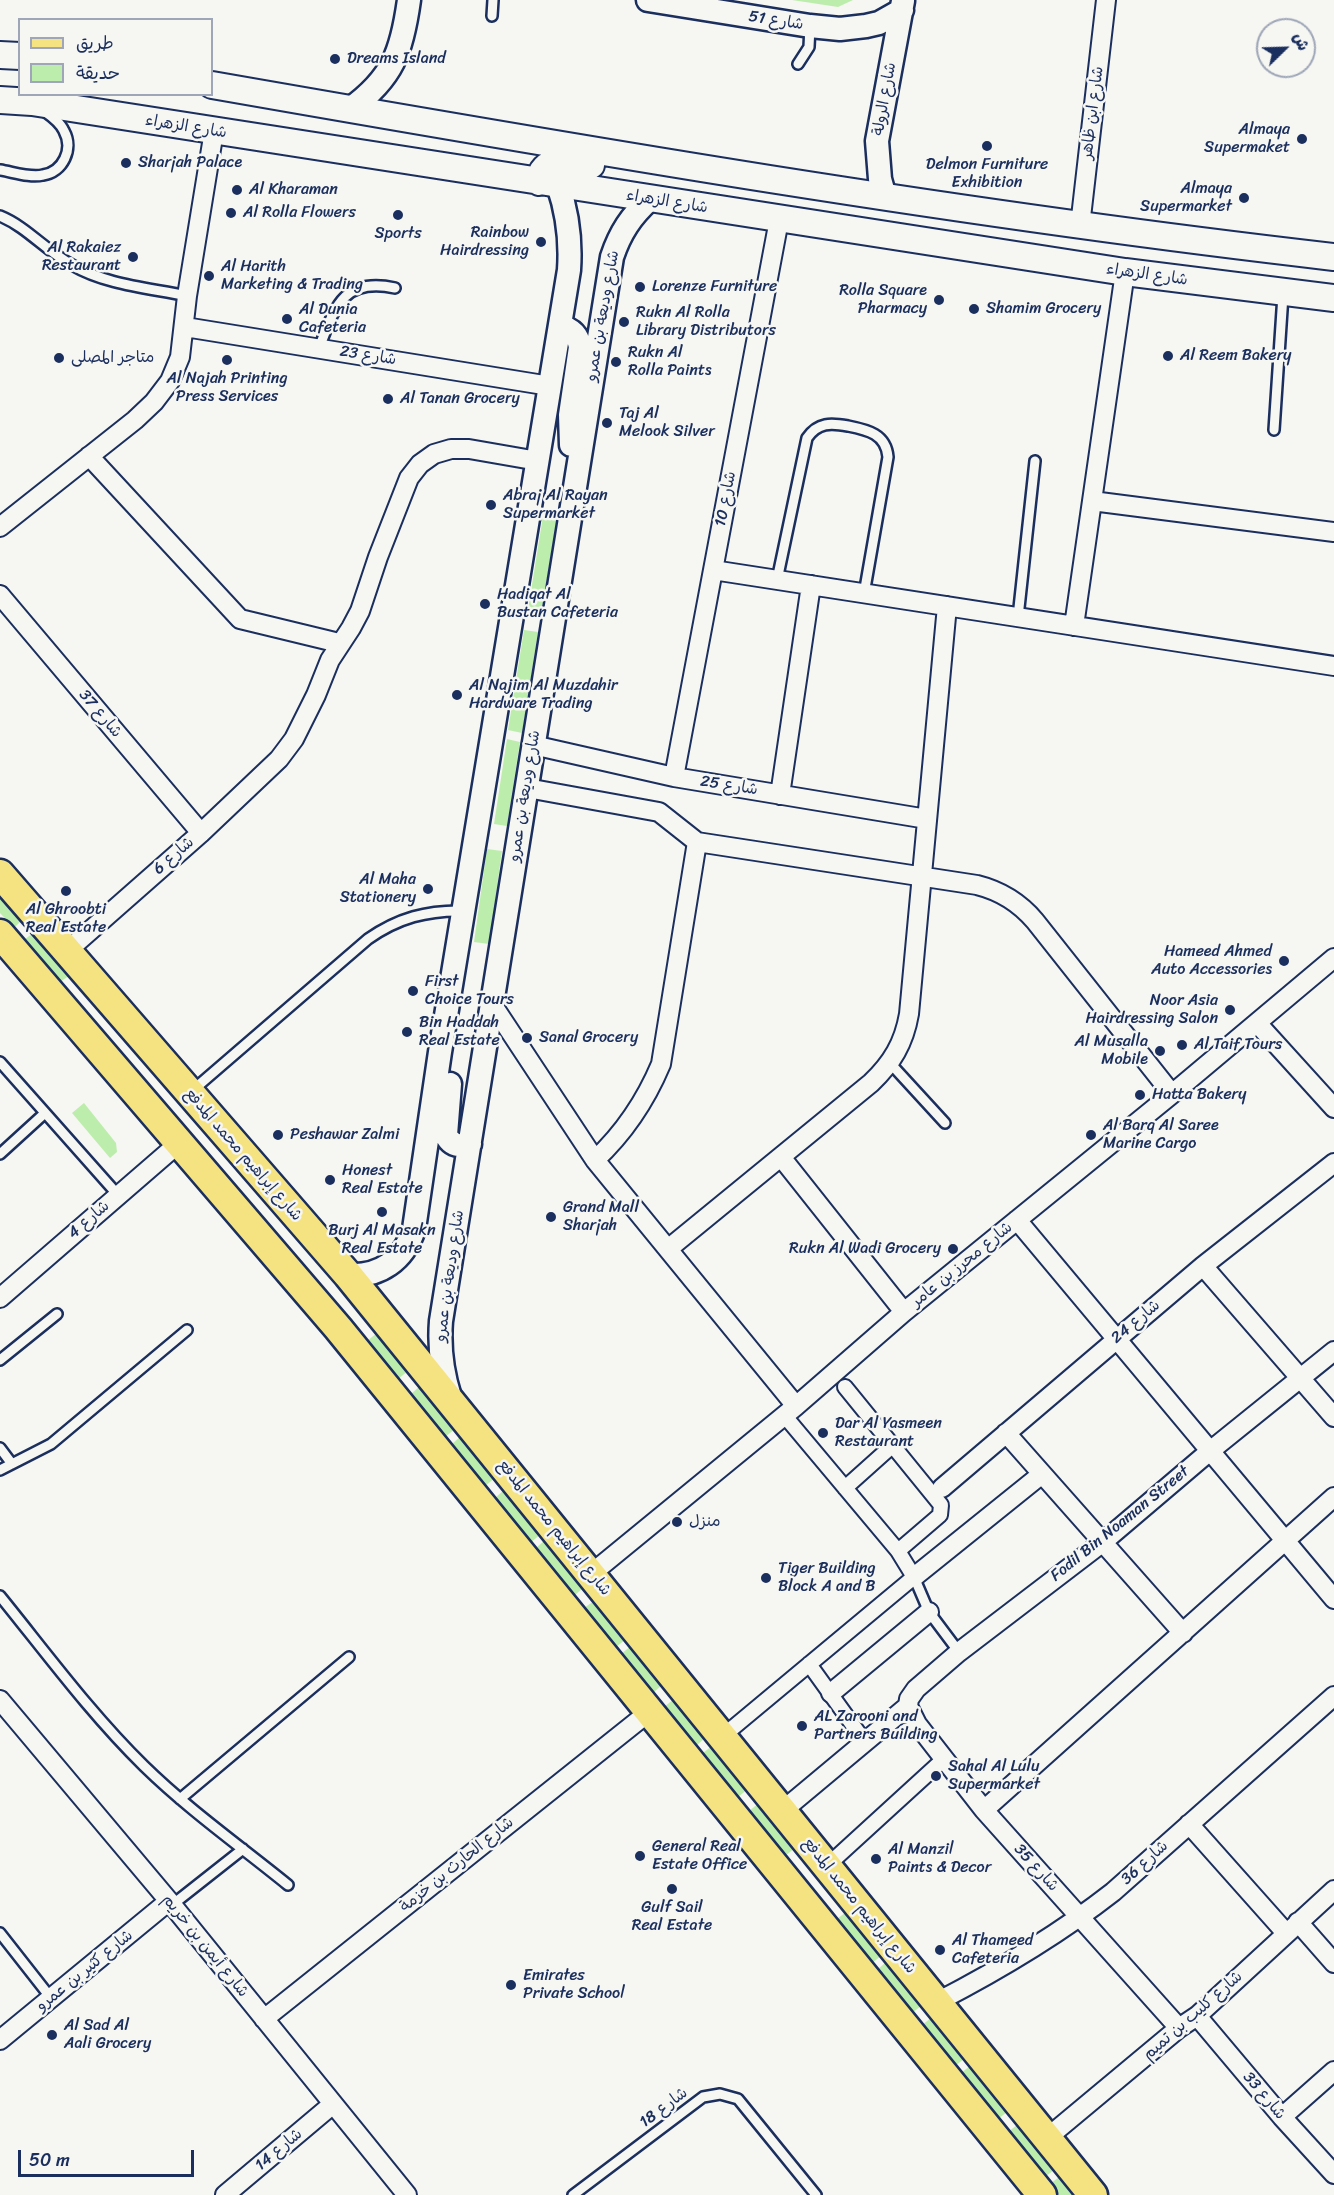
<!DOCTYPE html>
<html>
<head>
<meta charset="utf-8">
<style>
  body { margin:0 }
  #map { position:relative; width:1334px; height:2195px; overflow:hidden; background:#f6f6f2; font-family:Sriracha,"Playpen Sans Arabic",sans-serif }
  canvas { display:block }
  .legend { position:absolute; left:18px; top:18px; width:195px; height:78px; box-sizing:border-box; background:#f6f6f2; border:2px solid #9ea6b7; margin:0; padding:8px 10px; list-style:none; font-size:18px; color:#1b2f5e }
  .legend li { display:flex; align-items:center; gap:12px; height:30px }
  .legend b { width:30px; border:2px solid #9ea6b7 }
  .north { position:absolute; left:1256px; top:18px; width:60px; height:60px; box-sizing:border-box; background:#f6f6f2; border:2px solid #9ea6b7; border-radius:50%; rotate:67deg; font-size:16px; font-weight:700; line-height:24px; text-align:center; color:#1b2f5e }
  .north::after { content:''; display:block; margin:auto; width:21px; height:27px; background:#1b2f5e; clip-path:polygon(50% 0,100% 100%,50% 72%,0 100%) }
  .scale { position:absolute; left:18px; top:2150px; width:176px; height:27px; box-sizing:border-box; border:3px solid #1b2f5e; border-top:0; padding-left:8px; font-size:18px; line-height:21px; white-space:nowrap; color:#1b2f5e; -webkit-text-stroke:4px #f6f6f2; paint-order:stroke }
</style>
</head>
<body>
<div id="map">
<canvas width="1334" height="2195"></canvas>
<ul class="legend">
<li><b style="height:8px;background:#f5e382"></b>طريق</li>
<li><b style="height:16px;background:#bdedac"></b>حديقة</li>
</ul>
<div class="north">ش</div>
<div class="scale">50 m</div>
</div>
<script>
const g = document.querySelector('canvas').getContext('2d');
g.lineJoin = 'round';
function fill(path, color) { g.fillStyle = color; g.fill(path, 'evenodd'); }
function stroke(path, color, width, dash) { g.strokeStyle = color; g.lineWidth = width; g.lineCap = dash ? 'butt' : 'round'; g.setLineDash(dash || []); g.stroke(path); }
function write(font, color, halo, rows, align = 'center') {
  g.font = font + ' Sriracha,"Playpen Sans Arabic",sans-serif'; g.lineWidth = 5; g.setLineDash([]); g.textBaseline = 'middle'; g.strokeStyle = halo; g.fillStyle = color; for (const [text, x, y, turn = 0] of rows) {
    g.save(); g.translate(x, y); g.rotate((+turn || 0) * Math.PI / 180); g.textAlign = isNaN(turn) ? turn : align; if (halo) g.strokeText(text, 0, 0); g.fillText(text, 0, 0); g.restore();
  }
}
fill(new Path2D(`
  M792,0H853L838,7Z
  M543,516L557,518L540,619L527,616Z
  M524,630L538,632L522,733L508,730Z
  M507,739L520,742L507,826L494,824Z
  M487,849L502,851L489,944L474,942Z
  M0,895L22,920L14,928L0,913Z
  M33,933L70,975L60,982L24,940Z
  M84,1103L116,1143L117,1152L110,1158L72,1113Z
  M377,1333L408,1371L398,1379L367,1341Z
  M420,1386L455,1429L445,1437L411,1394Z
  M461,1436L495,1478L485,1486L452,1444Z
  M504,1490L540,1535L531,1542L495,1498Z
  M545,1540L583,1588L574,1596L536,1548Z
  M594,1601L625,1640L616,1647L584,1608Z
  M631,1646L662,1685L653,1693L621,1654Z
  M674,1699L705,1738L696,1746L664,1707Z
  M713,1745L748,1789L738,1797L703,1753Z
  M759,1803L795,1848L785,1856L749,1811Z
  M846,1912L881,1956L872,1963L837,1919Z
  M886,1962L921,2006L912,2013L877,1970Z
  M931,2018L964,2059L955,2066L922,2025Z
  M970,2066L1007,2112L998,2119L961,2073Z
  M1017,2125L1054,2170L1045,2177L1008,2132Z
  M1059,2177L1074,2195H1059L1050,2184Z`), '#bdedac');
const service = new Path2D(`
  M492,16L493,0
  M798,64L809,47L810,26
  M0,170C13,172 30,178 43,175C63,172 74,149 64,131C60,122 51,116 44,111
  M0,216C27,227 46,251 72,265C106,285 150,288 187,296
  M319,348C335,307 343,277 395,288
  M1274,430L1283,295
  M777,580L807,438C818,422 831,423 848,426C868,430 886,434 888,457L864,594
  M1018,617L1035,461
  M0,1062L118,1195
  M890,1063L945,1123
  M193,1090L368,939C398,918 427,910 464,911
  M0,1154L45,1113
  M0,1360L57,1314
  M0,1448L12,1464
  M0,1470L51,1444L187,1330
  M914,1577L929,1612L959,1652
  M0,1596C47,1654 91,1714 144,1766C189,1810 240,1846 288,1885
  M180,1799L349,1657
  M172,1905L243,1849
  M0,1933L51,1998
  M573,2195L703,2097L720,2094L738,2099L816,2195`);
const pedestrian = new Path2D(`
  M845,1387L941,1505L940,1515L898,1551
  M845,1488L893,1445
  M809,1664L865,1742
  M723,1736L914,1577L898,1551L784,1415
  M828,1865L944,1759`);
const minor = new Path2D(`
  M1080,226L1106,0
  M185,327L550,386
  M89,456L240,619L339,643
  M1092,501L1334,532
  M0,527L135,420L154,402L170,381L180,357L187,296L214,131
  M713,570L1334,666
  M0,595L201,833
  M1074,626L1125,272
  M533,745L674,777L927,819
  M674,777L779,220
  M527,788L659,812L697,842L977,885C1001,891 1019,902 1035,921L1172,1094
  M780,795L811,585
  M67,951L201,833L279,759L294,739L316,695L330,660L351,628L360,611L378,557L409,478L420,464L434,454L451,449H469L538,461
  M492,1004L595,1160L796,1406
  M1257,1023L1334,1108
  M781,1157L904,1312
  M595,1160C625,1132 645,1102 661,1064L697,842
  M1017,1220L1334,1599
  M668,1249L871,1083C892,1063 904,1043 909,1014L947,606
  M1203,1266L1334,1417
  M0,1298L179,1143
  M1006,1433L1183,1633
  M942,1488L1203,1266L1334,1163
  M591,1574L796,1406L904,1312L1172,1094L1334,958
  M914,1577L1042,1474
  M831,1693L929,1612
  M0,1700L169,1901L407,2195
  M984,1810L1334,1497
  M781,1812L908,1706
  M1189,1824L1286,1933
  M1298,1922L1334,1963
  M937,2002C999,1970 1058,1935 1113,1892L1334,1696
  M1197,2016L1282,2117L1334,2174
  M264,2019L649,1712
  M1179,2028L984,1810L917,1724L908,1706L909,1699L916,1689L959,1652L1103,1542L1210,1451L1334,1351
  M0,2040L169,1901
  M1282,2117L1334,2071
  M1047,2138L1179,2028L1197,2016L1334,1890
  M225,2195L333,2104`);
const tertiary = new Path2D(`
  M648,0L810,26L840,29L866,26L879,23L902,10
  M350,109C393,78 402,51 409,0
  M885,197L880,179L877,141L903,1
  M560,326C572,329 578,335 580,347L570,415L571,445
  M450,1084L446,1135C451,1145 458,1147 470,1144
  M348,1275C380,1277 404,1260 414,1229L440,1052L569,270C571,241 568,214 558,185
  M450,1397C442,1372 439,1347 441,1321L612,257C620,233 631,216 650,199`);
const secondary = new Path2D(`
  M0,55L20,56
  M212,85C584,150 958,214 1334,257
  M0,100L32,102L1125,272L1334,298
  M539,182C542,155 571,162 591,165`);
const primary = new Path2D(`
  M0,874L348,1275L1093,2195
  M0,934L338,1328L1042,2195`);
stroke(service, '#1b2f5e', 14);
stroke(pedestrian, '#1b2f5e', 18);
stroke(minor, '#1b2f5e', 22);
stroke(tertiary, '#1b2f5e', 27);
stroke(secondary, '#1b2f5e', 30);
stroke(primary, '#1b2f5e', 33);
stroke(service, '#f6f6f2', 9);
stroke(pedestrian, '#f6f6f2', 14);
stroke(minor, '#f6f6f2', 18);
stroke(tertiary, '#f6f6f2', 22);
stroke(secondary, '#f6f6f2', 26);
stroke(primary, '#f5e382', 28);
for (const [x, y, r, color] of [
  [335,59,6,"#1b2f5e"],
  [1302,139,6,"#1b2f5e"],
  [987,146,6,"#1b2f5e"],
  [126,163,6,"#1b2f5e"],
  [237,190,6,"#1b2f5e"],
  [1244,198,6,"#1b2f5e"],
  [231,213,6,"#1b2f5e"],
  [398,215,6,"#1b2f5e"],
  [541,242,6,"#1b2f5e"],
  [133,257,6,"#1b2f5e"],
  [209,276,6,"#1b2f5e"],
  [640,287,6,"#1b2f5e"],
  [939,300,6,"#1b2f5e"],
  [974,309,6,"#1b2f5e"],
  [287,319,6,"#1b2f5e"],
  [624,322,6,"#1b2f5e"],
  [1168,356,6,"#1b2f5e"],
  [59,358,6,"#1b2f5e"],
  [227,360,6,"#1b2f5e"],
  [616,362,6,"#1b2f5e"],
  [388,399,6,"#1b2f5e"],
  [607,423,6,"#1b2f5e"],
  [491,505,6,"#1b2f5e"],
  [485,604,6,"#1b2f5e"],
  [457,695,6,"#1b2f5e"],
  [428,889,6,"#1b2f5e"],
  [66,891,6,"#1b2f5e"],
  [1284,961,6,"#1b2f5e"],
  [413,991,6,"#1b2f5e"],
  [1230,1010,6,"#1b2f5e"],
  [407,1032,6,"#1b2f5e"],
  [527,1038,6,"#1b2f5e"],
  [1182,1045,6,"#1b2f5e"],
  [1160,1051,6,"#1b2f5e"],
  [1140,1095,6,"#1b2f5e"],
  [278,1135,6,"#1b2f5e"],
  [1091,1135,6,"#1b2f5e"],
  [330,1180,6,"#1b2f5e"],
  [382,1212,6,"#1b2f5e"],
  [551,1217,6,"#1b2f5e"],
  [953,1249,6,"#1b2f5e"],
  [823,1433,6,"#1b2f5e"],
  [677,1522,6,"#1b2f5e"],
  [766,1578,6,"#1b2f5e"],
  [802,1726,6,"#1b2f5e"],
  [936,1776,6,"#1b2f5e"],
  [640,1856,6,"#1b2f5e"],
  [876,1859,6,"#1b2f5e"],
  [672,1889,6,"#1b2f5e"],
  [940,1950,6,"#1b2f5e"],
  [511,1985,6,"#1b2f5e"],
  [52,2035,6,"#1b2f5e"]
]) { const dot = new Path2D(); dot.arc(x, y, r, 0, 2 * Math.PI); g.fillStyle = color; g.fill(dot); stroke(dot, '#f6f6f2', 2); }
write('16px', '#1b2f5e', '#f6f6f2', [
  ["شارع 51",776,21,9],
  ["شارع الرولة",885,99,-80],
  ["شارع ابن ظاهر",1093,113,-83],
  ["شارع الزهراء",186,127,9],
  ["شارع الزهراء",667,202,9],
  ["شارع الزهراء",1147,275,8],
  ["شارع وديعة بن عمرو",603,316,-80],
  ["شارع 23",368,356,9],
  ["شارع 10",726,499,-79],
  ["شارع 37",100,714,50],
  ["شارع 25",729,786,9],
  ["شارع وديعة بن عمرو",525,796,-81],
  ["شارع 6",174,856,-41],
  ["شارع إبراهيم محمد المدفع",243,1155,49],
  ["شارع 4",89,1220,-41],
  ["شارع محرز بن عامر",962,1265,-39],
  ["شارع وديعة بن عمرو",450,1276,-82],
  ["شارع 24",1136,1322,-40],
  ["Fodil Bin Noaman Street",1120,1524,-39],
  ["شارع إبراهيم محمد المدفع",554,1528,51],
  ["شارع 36",1145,1863,-42],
  ["شارع الحارث بن خزمة",457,1865,-39],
  ["شارع 35",1036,1868,48],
  ["شارع إبراهيم محمد المدفع",859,1906,51],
  ["شارع أيمن بن خريم",205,1946,51],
  ["شارع كثير بن عمرو",85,1971,-39],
  ["شارع كليب بن تميم",1193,2016,-41],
  ["شارع 33",1264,2096,50],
  ["شارع 18",664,2108,-37],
  ["شارع 14",279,2150,-40]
]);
write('16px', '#1b2f5e', '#f6f6f2', [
  ["Dreams Island",347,59],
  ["Almaya",1290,130,"right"],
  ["Supermaket",1290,148,"right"],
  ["Sharjah Palace",138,163],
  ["Delmon Furniture",987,165,"center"],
  ["Exhibition",987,183,"center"],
  ["Almaya",1232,189,"right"],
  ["Supermarket",1232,207,"right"],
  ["Al Kharaman",249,190],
  ["Al Rolla Flowers",243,213],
  ["Rainbow",529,233,"right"],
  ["Hairdressing",529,251,"right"],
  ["Sports",398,234,"center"],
  ["Al Rakaiez",121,248,"right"],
  ["Restaurant",121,266,"right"],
  ["Al Harith",221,267],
  ["Marketing & Trading",221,285],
  ["Lorenze Furniture",652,287],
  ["Rolla Square",927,291,"right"],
  ["Pharmacy",927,309,"right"],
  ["Shamim Grocery",986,309],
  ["Al Dunia",299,310],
  ["Cafeteria",299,328],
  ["Rukn Al Rolla",636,313],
  ["Library Distributors",636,331],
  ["Rukn Al",628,353],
  ["Rolla Paints",628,371],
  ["Al Reem Bakery",1180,356],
  ["متاجر المصلى",71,358],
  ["Al Najah Printing",227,379,"center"],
  ["Press Services",227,397,"center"],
  ["Al Tanan Grocery",400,399],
  ["Taj Al",619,414],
  ["Melook Silver",619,432],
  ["Abraj Al Rayan",503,496],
  ["Supermarket",503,514],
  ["Hadiqat Al",497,595],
  ["Bustan Cafeteria",497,613],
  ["Al Najim Al Muzdahir",469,686],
  ["Hardware Trading",469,704],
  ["Al Maha",416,880,"right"],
  ["Stationery",416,898,"right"],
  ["Al Ghroobti",66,910,"center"],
  ["Real Estate",66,928,"center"],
  ["Hameed Ahmed",1272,952,"right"],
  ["Auto Accessories",1272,970,"right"],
  ["First",425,982],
  ["Choice Tours",425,1000],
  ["Noor Asia",1218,1001,"right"],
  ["Hairdressing Salon",1218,1019,"right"],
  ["Bin Haddah",419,1023],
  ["Real Estate",419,1041],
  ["Sanal Grocery",539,1038],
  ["Al Musalla",1148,1042,"right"],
  ["Mobile",1148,1060,"right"],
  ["Al Taif Tours",1194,1045],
  ["Hatta Bakery",1152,1095],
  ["Al Barq Al Saree",1103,1126],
  ["Marine Cargo",1103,1144],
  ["Peshawar Zalmi",290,1135],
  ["Honest",342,1171],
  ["Real Estate",342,1189],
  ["Grand Mall",563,1208],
  ["Sharjah",563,1226],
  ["Burj Al Masakn",382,1231,"center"],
  ["Real Estate",382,1249,"center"],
  ["Rukn Al Wadi Grocery",941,1249,"right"],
  ["Dar Al Yasmeen",835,1424],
  ["Restaurant",835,1442],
  ["منزل",689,1522],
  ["Tiger Building",778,1569],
  ["Block A and B",778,1587],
  ["AL Zarooni and",814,1717],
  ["Partners Building",814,1735],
  ["Sahal Al Lulu",948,1767],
  ["Supermarket",948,1785],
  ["General Real",652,1847],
  ["Estate Office",652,1865],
  ["Al Manzil",888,1850],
  ["Paints & Decor",888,1868],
  ["Gulf Sail",672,1908,"center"],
  ["Real Estate",672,1926,"center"],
  ["Al Thameed",952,1941],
  ["Cafeteria",952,1959],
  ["Emirates",523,1976],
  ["Private School",523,1994],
  ["Al Sad Al",64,2026],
  ["Aali Grocery",64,2044]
], 'left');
</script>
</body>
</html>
